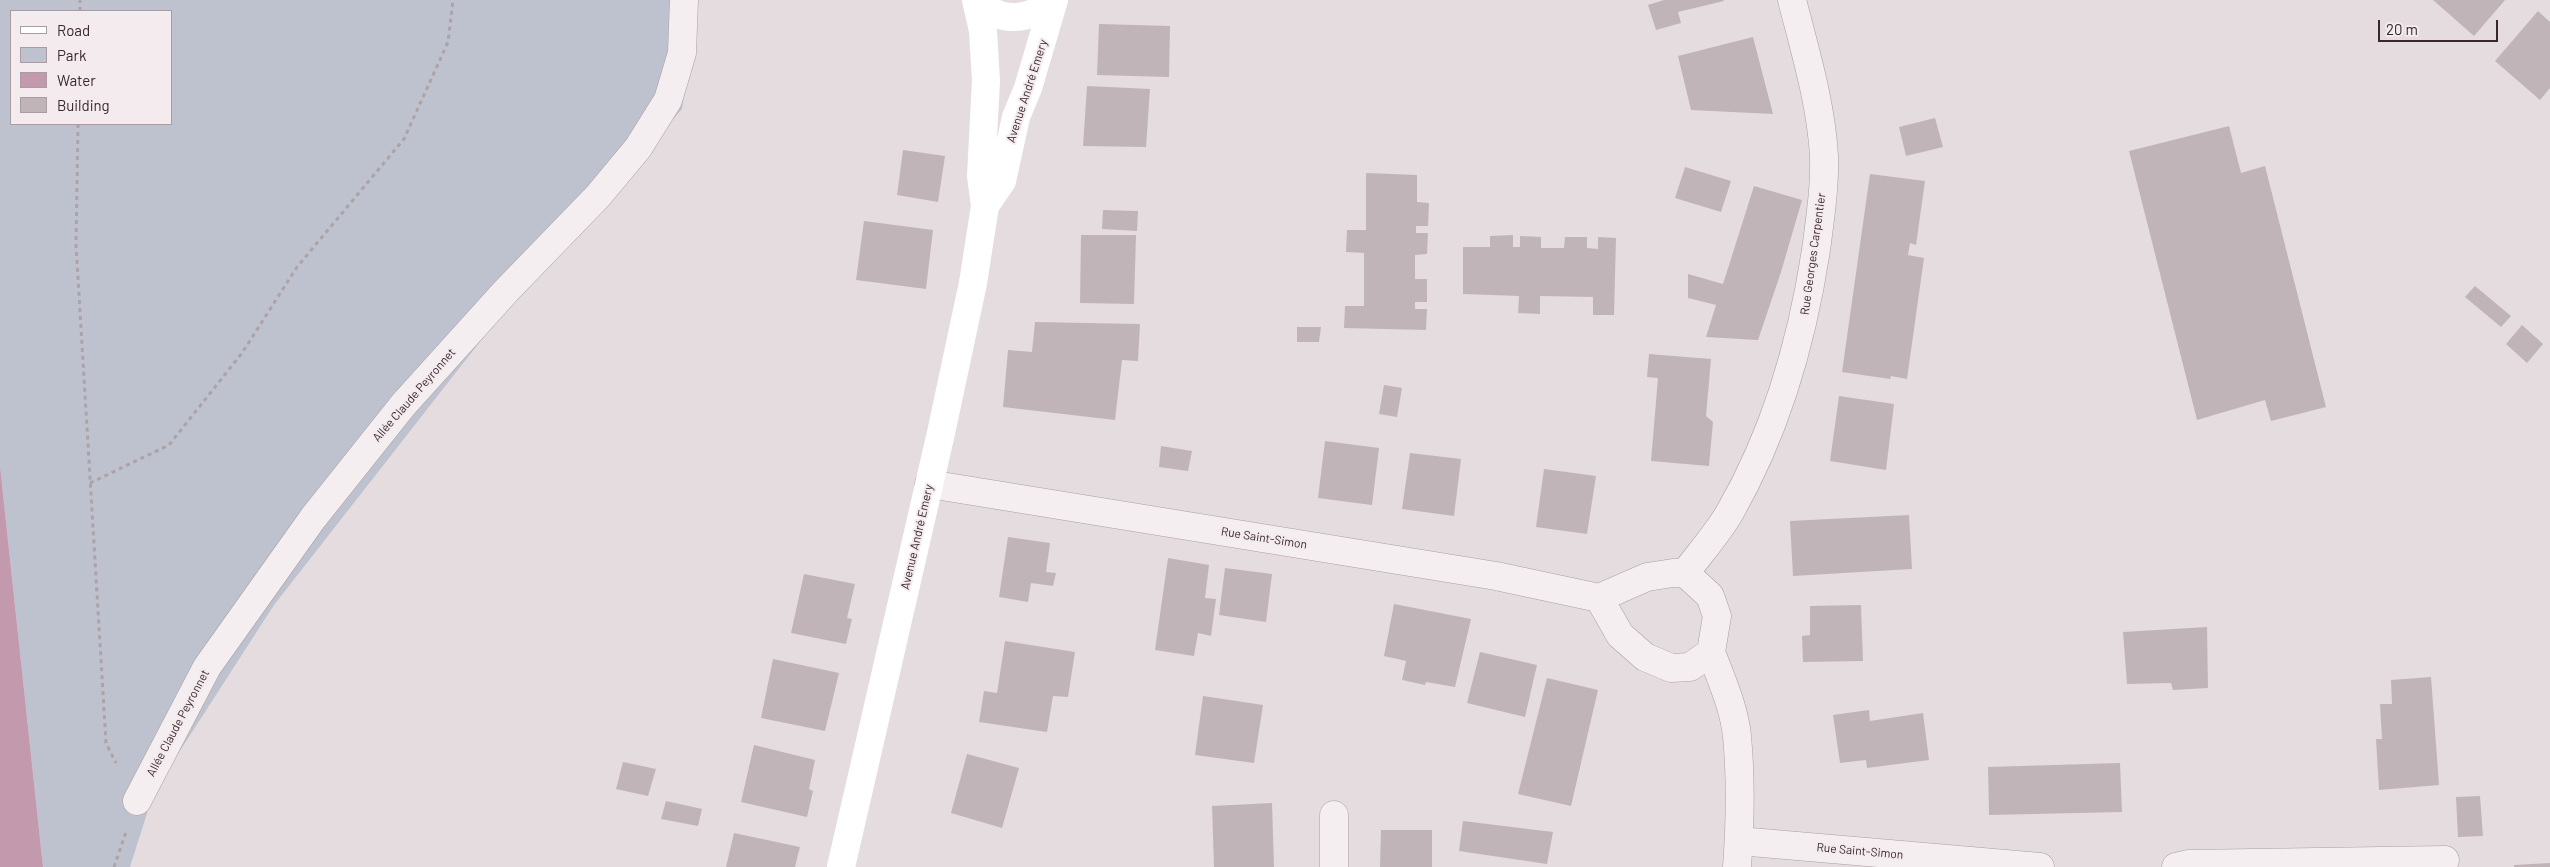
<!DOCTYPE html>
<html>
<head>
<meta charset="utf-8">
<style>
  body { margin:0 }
  #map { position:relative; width:2550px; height:867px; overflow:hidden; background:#e5dcdf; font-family:Barlow,sans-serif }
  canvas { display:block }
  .legend { position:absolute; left:10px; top:10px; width:162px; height:115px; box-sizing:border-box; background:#f3ebee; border:1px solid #a99da1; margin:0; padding:6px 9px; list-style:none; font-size:15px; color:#3a272e }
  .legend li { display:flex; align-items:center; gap:10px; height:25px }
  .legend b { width:25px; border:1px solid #a99da1 }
  .scale { position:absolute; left:2378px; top:20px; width:120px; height:22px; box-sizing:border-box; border:2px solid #3a272e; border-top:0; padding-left:6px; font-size:15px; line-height:18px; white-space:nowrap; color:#3a272e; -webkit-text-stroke:4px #f3ebee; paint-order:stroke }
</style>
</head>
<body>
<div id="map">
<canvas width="2550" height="867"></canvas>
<ul class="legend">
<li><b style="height:6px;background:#fff"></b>Road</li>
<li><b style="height:14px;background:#bec2ce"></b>Park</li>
<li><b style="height:14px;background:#c399ad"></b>Water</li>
<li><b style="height:14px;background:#c1b4b9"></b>Building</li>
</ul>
<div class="scale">20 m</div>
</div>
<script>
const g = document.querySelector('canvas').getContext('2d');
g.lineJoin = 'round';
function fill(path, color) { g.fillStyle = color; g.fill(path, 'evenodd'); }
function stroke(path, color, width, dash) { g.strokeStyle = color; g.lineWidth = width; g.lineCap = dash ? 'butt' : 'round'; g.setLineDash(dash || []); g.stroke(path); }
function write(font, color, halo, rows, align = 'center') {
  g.font = font + ' Barlow,sans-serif'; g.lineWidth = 4; g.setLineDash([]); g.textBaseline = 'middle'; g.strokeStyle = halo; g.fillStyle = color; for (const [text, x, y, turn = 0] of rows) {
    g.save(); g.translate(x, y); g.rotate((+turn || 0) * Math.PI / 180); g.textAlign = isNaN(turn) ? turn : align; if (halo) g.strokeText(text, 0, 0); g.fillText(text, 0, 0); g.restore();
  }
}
fill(new Path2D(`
  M0,0H696L697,4L682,109L493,325L274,605L154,791L130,867H43L0,466ZM11,11H171V124H11Z`), '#bec2ce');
fill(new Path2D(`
  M0,466L43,867H0Z`), '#c399ad');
fill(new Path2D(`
  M1664,0H1723L1724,1L1678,12L1681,23L1656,30L1648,5Z
  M2433,0H2505L2474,36Z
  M2538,11L2550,22V88L2540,100L2495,61Z
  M1099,24L1170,26L1169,77L1097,75Z
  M1753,37L1773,114L1691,110L1678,56Z
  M1087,86L1150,89L1146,147L1083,146Z
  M1935,118L1943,147L1906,156L1899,127Z
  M2229,126L2241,173L2265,166L2326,407L2271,421L2265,400L2197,420L2129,151Z
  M903,150L945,156L938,202L897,195Z
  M1685,167L1731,181L1721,212L1675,198Z
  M1366,173L1417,175V202L1429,203L1428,226H1416V233H1428L1427,254L1415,255V279H1427V302H1415V309H1427L1426,330L1344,328L1345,306H1364V253L1346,252L1347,230H1366Z
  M1870,174L1925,181L1916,245L1910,243L1908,255L1924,258L1907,379L1891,376L1890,379L1842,372Z
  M1754,186L1802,200L1781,272L1758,340L1706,337L1716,305L1688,298V274L1723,284Z
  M1103,210L1138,211L1137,231L1102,229Z
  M864,221L933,230L926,289L856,280Z
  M1081,235H1136L1134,304L1080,303Z
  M1513,235V247H1520V236L1541,237V248H1564L1565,237H1587V248L1598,249V237L1616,238L1614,315H1593V297L1540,296V314L1518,313L1519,296L1463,294V247H1490V236Z
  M2475,286L2511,316L2501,327L2465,297Z
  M1035,322L1140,324L1138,361L1122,360L1115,420L1003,407L1008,350L1032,352Z
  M2522,325L2543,344L2527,363L2506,344Z
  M1297,327H1321L1319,342H1297Z
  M1649,354L1711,359L1706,416L1713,422L1709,466L1651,461L1658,378L1647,377Z
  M1384,385L1402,388L1397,417L1379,414Z
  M1839,396L1894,404L1886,470L1830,461Z
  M1325,441L1379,448L1372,505L1318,498Z
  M1161,446L1192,451L1188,471L1159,467Z
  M1410,453L1461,459L1454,516L1402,509Z
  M1544,469L1596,476L1587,534L1536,527Z
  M1909,515L1912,569L1793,576L1790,521Z
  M1008,537L1050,543L1046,572L1056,573L1053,586L1031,583L1028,602L999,597Z
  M1168,558L1209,565L1205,598L1216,599L1211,636L1198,633L1194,656L1155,650Z
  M1225,568L1272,574L1266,622L1219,615Z
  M804,574L855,584L847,618L852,619L846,644L791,633Z
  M1394,604L1471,619L1455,687L1426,682L1425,685L1402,680L1406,661L1384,656Z
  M1861,605L1863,661L1803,662L1802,636L1810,635V606Z
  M2207,627L2208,688L2173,690L2171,683L2127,684L2123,632Z
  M1005,641L1075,652L1068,697L1053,696L1047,732L979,722L984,691L997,693Z
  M1480,652L1537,665L1525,717L1467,703Z
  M773,659L839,673L825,731L761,718Z
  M2431,677L2439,785L2379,790L2376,739H2382L2380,704H2392L2391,680Z
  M1547,678L1598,690L1571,806L1518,794Z
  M1203,696L1263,705L1254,763L1195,755Z
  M1869,710L1870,721L1923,713L1929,760L1867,768L1866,760L1840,763L1833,715Z
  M754,745L815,760L809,789L813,791L807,817L741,802Z
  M967,754L1019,768L1002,828L951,813Z
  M623,762L656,769L648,796L616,789Z
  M2120,763L2122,812L1989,815L1988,767Z
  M2480,796L2483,836L2458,837L2456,797Z
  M666,801L702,809L698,826L661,819Z
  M1272,803L1274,867H1214L1212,806Z
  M1463,821L1553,832L1547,864L1459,851Z
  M1381,830H1432V867H1380Z
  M734,833L800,847L795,867H726Z
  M2550,863V867H2514V865Z`), '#c1b4b9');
const street = new Path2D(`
  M929,484L1496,576L1599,598
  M1673,573H1685L1710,596L1717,616L1711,652L1690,667L1671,668L1645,657L1620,635L1599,598L1647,577Z
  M1685,573C1700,553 1718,533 1730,512C1777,430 1802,342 1816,250C1820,219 1825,187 1824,156C1821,103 1805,51 1792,0
  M1711,652C1721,679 1734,707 1737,736C1741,778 1740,826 1737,867
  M137,801L207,667L313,518L403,405L506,291L598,196L638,148L668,100L682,53L684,0
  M1334,815V867
  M1739,841L2040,867
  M2176,867L2189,864L2445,860`);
stroke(street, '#ab9ea3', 29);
stroke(new Path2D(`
  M80,11V0
  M78,124L76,245L106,743L116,763
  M90,483L169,445L242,353L297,267L404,139L448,42L453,0
  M114,867L126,832`), '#ada2a6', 3, [4, 4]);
stroke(street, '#f4eef0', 28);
stroke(new Path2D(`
  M980,0C999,27 1034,18 1054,0
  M985,206L1002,181L1016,117L1028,88L1054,0
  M841,867L941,433L973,283L985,206L981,176L986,81L983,31L976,0`), '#fff', 28);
write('12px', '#3a272e', '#f3ebee', [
  ["Avenue André Emery",1027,91,-72],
  ["Rue Georges Carpentier",1813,254,-82],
  ["Allée Claude Peyronnet",414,395,-49],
  ["Avenue André Emery",917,537,-77],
  ["Rue Saint-Simon",1264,538,9],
  ["Allée Claude Peyronnet",178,723,-62],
  ["Rue Saint-Simon",1860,851,5]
]);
</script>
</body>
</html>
